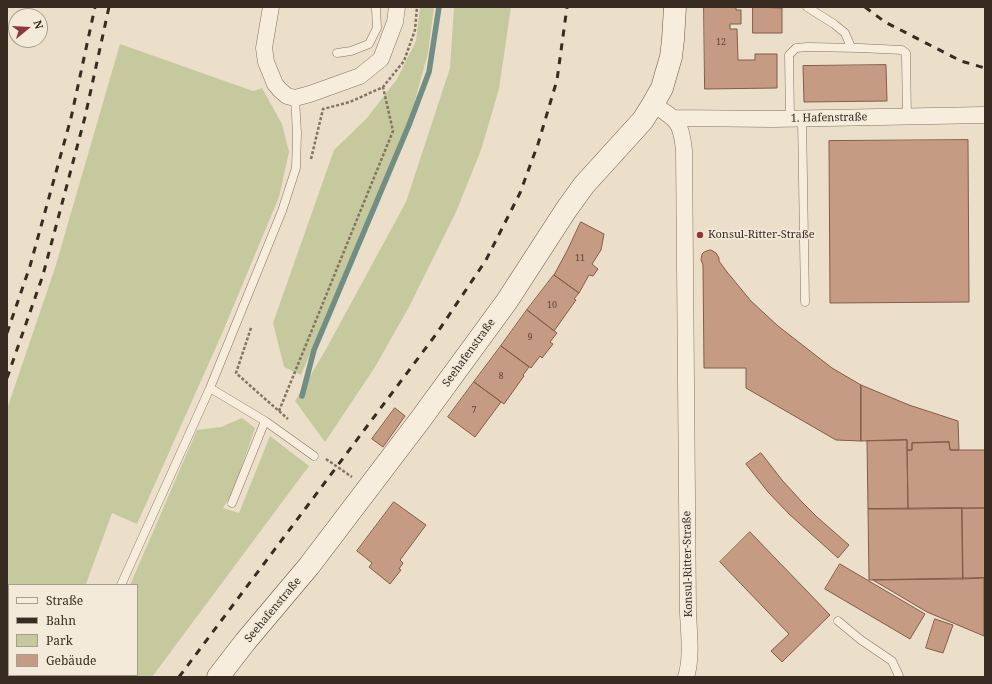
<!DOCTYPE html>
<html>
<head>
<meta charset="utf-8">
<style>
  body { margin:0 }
  #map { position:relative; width:992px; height:684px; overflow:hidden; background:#ebdfca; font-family:"Noto Serif",serif }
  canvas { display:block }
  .frame { position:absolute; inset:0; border:8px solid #382b22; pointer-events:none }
  .legend { position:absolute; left:8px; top:584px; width:130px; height:92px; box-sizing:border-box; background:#f3ead9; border:1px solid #a89e90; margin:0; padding:5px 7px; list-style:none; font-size:12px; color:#382b22 }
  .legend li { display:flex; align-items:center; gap:8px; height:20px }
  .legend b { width:20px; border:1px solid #a89e90 }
  .north { position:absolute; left:8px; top:8px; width:40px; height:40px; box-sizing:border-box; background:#f3ead9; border:1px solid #a89e90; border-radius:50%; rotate:72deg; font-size:11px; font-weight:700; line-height:16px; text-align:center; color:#382b22 }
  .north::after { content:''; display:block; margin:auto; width:14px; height:18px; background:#90353a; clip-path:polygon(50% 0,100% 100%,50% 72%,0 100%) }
</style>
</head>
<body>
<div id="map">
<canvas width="992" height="684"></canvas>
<div class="frame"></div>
<ul class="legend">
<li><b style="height:5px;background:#f6eddd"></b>Straße</li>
<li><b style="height:5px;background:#382b22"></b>Bahn</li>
<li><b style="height:11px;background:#c6c99e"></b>Park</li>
<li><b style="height:11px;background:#c69b83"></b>Gebäude</li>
</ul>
<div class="north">N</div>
</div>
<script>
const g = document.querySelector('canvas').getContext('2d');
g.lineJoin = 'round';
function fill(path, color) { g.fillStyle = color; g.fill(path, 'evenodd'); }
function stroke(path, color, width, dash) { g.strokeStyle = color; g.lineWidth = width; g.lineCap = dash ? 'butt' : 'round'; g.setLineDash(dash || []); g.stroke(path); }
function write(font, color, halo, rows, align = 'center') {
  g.font = font + ' "Noto Serif",serif'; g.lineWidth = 3; g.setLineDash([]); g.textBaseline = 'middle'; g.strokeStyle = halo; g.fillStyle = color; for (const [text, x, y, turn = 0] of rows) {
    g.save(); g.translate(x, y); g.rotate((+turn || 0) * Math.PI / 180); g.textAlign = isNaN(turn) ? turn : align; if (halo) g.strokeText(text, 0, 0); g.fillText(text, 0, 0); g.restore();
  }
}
fill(new Path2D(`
  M420,7H434L428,53L414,104L407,124L301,375L284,367L273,323L334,150L367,118L397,79L416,41Z
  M454,7H511L499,89L481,150L456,212L409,307L375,367L325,442L295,401L325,351L406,202L450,68Z
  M120,44L253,91L262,88L282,124L289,152L279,197L221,336L137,524L112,513L86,584L87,585H9V675H69L68,677H7V409L55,268Z
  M242,418L255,428L233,492L223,508L239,513L270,436L309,466L152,677H90L91,675H137V585H130L197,430L221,427Z`), '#c6c99e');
stroke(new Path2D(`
  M302,396L314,350L409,125L429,72L439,7`), '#718e85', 5.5);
const building = new Path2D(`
  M704,7H736V10H741V24H730V29H737L738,60H755V54H777V88L705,89Z
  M753,7L782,8V33H753Z
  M886,65L887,101L804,102L803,66Z
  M968,140L969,302L830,303L829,141Z
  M581,222L604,234L601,250L592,264L598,269L593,276L589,275L579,293L554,275L567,251Z
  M711,250L716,253L719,258V261L727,272L751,301L778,326L832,368L861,385V441L836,440L746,388V368H704L703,265L701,260L702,254L704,252Z
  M554,275L579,293L574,299L576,300L554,331L527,310Z
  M527,310L557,333L550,342L553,344L542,358L540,356L531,368L501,346Z
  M501,346L529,367L523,375L524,376L504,404L474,382Z
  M474,382L501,402L475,437L448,417Z
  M861,385L909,405L958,421L959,450H950L949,442L912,443V450H907V440L861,441Z
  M395,408L405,416L383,447L372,439Z
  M907,440L908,509H868L867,441Z
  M949,442L950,450H985V508L908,509L907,450H912V443Z
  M761,453L782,480L802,502L817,517L849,545L838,558L789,514L768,492L746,464Z
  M394,502L426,525L400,560L403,563L399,569L401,570L390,584L369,567L372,563L357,551Z
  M962,508H985V578L963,579Z
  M962,508L963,579L869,580L868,509Z
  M750,532L830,615L782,662L771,651L789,634L720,562Z
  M840,564L925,614L910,639L825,589Z
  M984,578V636L927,612L873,580Z
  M935,619L953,625L943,653L926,648Z`);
fill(building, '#c69b83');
stroke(building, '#835c48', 1);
const service = new Path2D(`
  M807,7L834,24L845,33L851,47
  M337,53L351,51L369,44L377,28L376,9L375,7
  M295,98L297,133L296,168L282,211L210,388L265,421L314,456
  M790,118L789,55L796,48L807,47L860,48L902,50L906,53V57L907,116
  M802,118L805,302
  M232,503L265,421
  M121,585L210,388
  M838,621L861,640L892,661L899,676L898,677
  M79,677L80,675`);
const minor = new Path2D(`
  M271,7L264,48L266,62L275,84L280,90L287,96L295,98L310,94L360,76L381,59L395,22L397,7
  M653,104C677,120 681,121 684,150L688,613C689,633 692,659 686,677
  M674,118L773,119L985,115`);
const secondary = new Path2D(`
  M218,677L245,642L309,566L420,420L507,301L566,210L584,185L643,120L653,104L662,88L666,74L671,57L673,40L675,7`);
stroke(service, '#867260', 9);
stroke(minor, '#867260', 17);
stroke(secondary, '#685343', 23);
stroke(new Path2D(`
  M311,159L323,109L350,102L383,87L404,61L415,30L417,7
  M251,328L236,373L255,390L288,419
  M279,411L393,131L383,87
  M326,459L352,477`), '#867260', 2.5, [3, 2]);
stroke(service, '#f6eddd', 8);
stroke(minor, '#f6eddd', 16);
stroke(secondary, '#f6eddd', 22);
stroke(new Path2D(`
  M865,7L885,22L961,61L985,68
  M7,333L30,266L71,118L95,7
  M7,378L43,275L85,117L109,7
  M179,677L437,333L486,260L520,193L538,144L557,80L567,7`), '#382b22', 3, [7, 7]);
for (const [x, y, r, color] of [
  [700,235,4,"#90353a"]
]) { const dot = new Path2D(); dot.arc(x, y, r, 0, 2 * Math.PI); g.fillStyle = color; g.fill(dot); stroke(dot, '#f3ead9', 1.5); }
write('9px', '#5c473a', null, [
  ["12",721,42],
  ["11",580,258],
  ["10",552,305],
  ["9",530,337],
  ["8",501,376],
  ["7",474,410]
]);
write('11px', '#382b22', '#f3ead9', [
  ["1. Hafenstraße",829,118,-1],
  ["Seehafenstraße",469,353,-54],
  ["Konsul-Ritter-Straße",688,564,-91],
  ["Seehafenstraße",273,610,-50]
]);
write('11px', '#382b22', '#f3ead9', [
  ["Konsul-Ritter-Straße",708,235]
], 'left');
</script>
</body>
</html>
